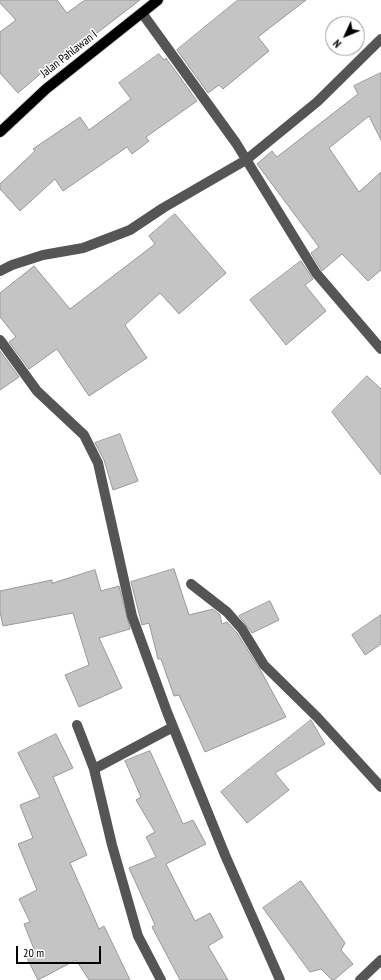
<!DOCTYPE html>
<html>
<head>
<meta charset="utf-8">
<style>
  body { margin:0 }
  #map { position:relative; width:381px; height:980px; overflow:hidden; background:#fff; font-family:"PT Sans Narrow",sans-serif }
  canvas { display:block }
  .north { position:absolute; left:325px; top:16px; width:40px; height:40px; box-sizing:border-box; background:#fff; border:1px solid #999; border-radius:50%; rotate:226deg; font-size:11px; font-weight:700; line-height:16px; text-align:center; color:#000 }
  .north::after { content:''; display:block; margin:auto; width:14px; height:18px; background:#000; clip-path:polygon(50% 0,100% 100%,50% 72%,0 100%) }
  .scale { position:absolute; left:16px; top:946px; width:85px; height:18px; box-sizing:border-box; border:2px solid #000; border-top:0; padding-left:5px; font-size:12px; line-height:14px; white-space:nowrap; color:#000; -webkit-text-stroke:3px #fff; paint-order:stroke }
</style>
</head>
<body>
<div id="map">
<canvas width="381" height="980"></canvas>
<div class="north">N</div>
<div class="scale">20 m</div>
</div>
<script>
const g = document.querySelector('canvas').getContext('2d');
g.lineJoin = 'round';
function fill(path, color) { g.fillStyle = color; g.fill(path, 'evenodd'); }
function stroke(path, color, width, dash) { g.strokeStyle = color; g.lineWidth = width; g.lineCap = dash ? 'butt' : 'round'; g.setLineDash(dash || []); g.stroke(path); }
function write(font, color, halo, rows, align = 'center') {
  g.font = font + ' "PT Sans Narrow",sans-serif'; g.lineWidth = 3; g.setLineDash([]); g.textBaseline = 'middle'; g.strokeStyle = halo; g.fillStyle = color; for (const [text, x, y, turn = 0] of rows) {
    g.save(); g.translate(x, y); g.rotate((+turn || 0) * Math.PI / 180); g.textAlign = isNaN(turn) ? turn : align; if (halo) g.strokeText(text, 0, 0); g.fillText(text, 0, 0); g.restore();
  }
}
const building = new Path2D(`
  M0,0H57L67,13L85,0H140L54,66L52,64L18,93L0,73V32L16,20L0,3Z
  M238,0H306L258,37L269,51L223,89L219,85L208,93L177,50Z
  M159,54L164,60L166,58L197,101L146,137L149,141L132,154L127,147L63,191L55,179L20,211L0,189V184L35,151L33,149L80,117L89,130L131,99L119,83Z
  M381,73V140L369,116L329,148L359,192L381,172V270L368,281L342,254L322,271L311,253L319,247L257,164L272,151L277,157L358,94L354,86Z
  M175,214L226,273L179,314L160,293L125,325L147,358L89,396L57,349L29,369L9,342L16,337L0,317V293L34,266L70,309L155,244L149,236Z
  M301,261L313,279L305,285L326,311L286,345L250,300Z
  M0,351L19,377L0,390Z
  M367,376L381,389V475L332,412Z
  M120,434L138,481L113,490L104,460L95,443Z
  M174,569L189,615L213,609L220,615L222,624L227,622L237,633L261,671L286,717L205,752L179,695L174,696L161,659H158L149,623L142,625L131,582Z
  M95,570L101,591L119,586L130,629L99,638L122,688L79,707L65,675L89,665L73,613L3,626L0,612V591L52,580V583Z
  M270,601L279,620L252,633L239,616Z
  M381,615V644L365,655L352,635Z
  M311,720L325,744L275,773L289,790L247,823L221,792Z
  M56,734L73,768L53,777L87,855L70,863L99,929L104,926L130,980H89L76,960L38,980L27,958L36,954L24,924L30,922L19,899L37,890L18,844L33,838L20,805L40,797L18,753Z
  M150,751L183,824L193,820L206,844L166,864L195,921L210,913L223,937L208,946L228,980H180L152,927L155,925L129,868L156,857L146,837L155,832L136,800L141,797L125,761Z
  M301,881L345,943L341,950L353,964L334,980H332L321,969L310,972L263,908Z`);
fill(building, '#c4c4c4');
stroke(building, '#999', 1);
const major = new Path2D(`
  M0,132L46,89L158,0`);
stroke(major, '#dbdbdb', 12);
stroke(new Path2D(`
  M142,13L236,143L316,273L381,349
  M0,271L12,265L43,255L83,248L130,230L163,208L246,160L317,102L381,39
  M0,340L37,391L84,435L98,463L132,616L167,712L225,855L280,980
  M191,584L227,612L242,629L264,665L317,717L381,787
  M77,725L94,769L112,845L138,936L161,980
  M94,769L173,727
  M360,980L381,960`), '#555', 10);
stroke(major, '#000', 10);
write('12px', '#000', '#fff', [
  ["Jalan Pahlawan I",69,54,-38]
]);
</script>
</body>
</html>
